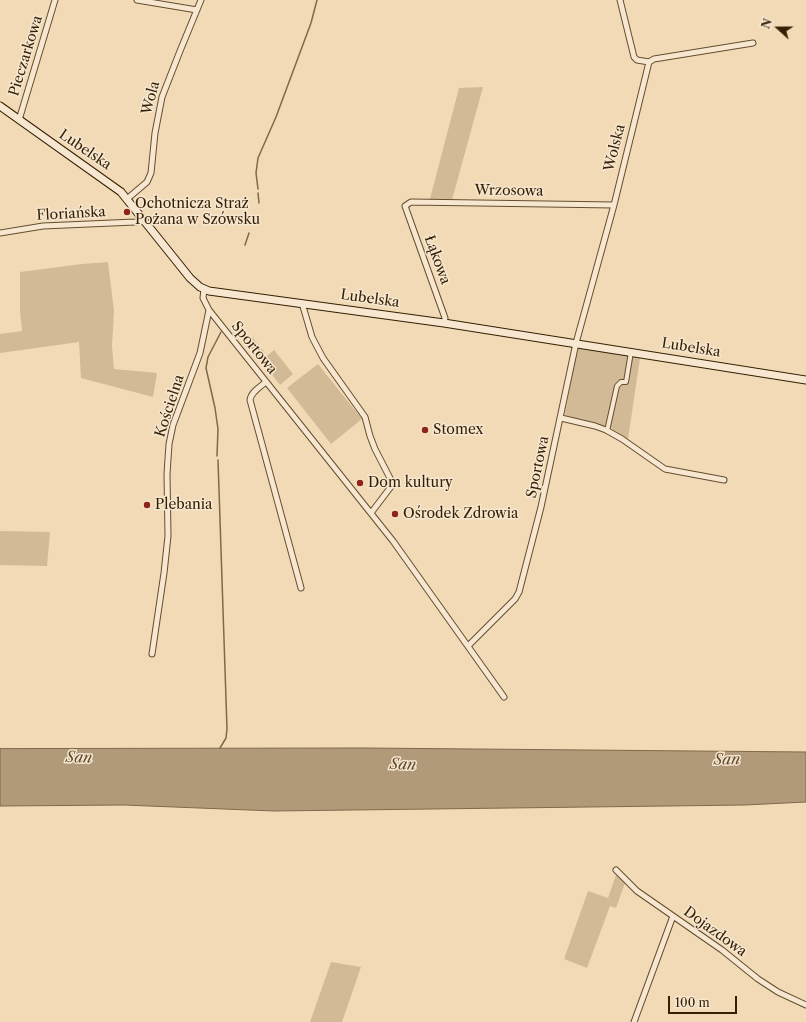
<!DOCTYPE html>
<html>
<head>
<meta charset="utf-8">
<style>
  body { margin:0 }
  #map { position:relative; width:806px; height:1022px; overflow:hidden; background:#f2dab6; font-family:"Libre Caslon Text",serif }
  canvas { display:block }
  .north { position:absolute; left:758px; top:8px; width:40px; height:40px; -webkit-text-stroke:3px #f7e7d0; paint-order:stroke; rotate:291deg; font-size:11px; font-weight:700; line-height:16px; text-align:center; color:#331f02 }
  .north::after { content:''; display:block; margin:auto; width:14px; height:18px; background:#331f02; clip-path:polygon(50% 0,100% 100%,50% 72%,0 100%) }
  .scale { position:absolute; left:668px; top:996px; width:69px; height:18px; box-sizing:border-box; border:2px solid #331f02; border-top:0; padding-left:5px; font-size:12px; line-height:14px; white-space:nowrap; color:#331f02; -webkit-text-stroke:3px #f7e7d0; paint-order:stroke }
</style>
</head>
<body>
<div id="map">
<canvas width="806" height="1022"></canvas>
<div class="north">N</div>
<div class="scale">100 m</div>
</div>
<script>
const g = document.querySelector('canvas').getContext('2d');
g.lineJoin = 'round';
function fill(path, color) { g.fillStyle = color; g.fill(path, 'evenodd'); }
function stroke(path, color, width, dash) { g.strokeStyle = color; g.lineWidth = width; g.lineCap = dash ? 'butt' : 'round'; g.setLineDash(dash || []); g.stroke(path); }
function write(font, color, halo, rows, align = 'center') {
  g.font = font + ' "Libre Caslon Text",serif'; g.lineWidth = 3; g.setLineDash([]); g.textBaseline = 'middle'; g.strokeStyle = halo; g.fillStyle = color; for (const [text, x, y, turn = 0] of rows) {
    g.save(); g.translate(x, y); g.rotate((+turn || 0) * Math.PI / 180); g.textAlign = isNaN(turn) ? turn : align; if (halo) g.strokeText(text, 0, 0); g.fillText(text, 0, 0); g.restore();
  }
}
fill(new Path2D(`
  M483,87L452,200L430,199L459,88Z
  M108,262L114,311L112,346L114,369L157,373L153,397L81,378L79,342L0,353V334L22,331L20,311V272L82,264Z
  M252,337L265,353L259,358L246,342Z
  M577,347L640,358L628,439L613,430L612,428L567,418L565,414Z
  M274,350L293,374L280,385L261,361Z
  M318,364L362,419L331,444L287,388Z
  M0,531L50,532L47,566L0,565Z
  M616,875L625,883L616,908L610,906L587,968L564,959L588,891L608,898Z
  M331,962L361,967L342,1022H310Z`), '#d2ba97');
const water = new Path2D(`
  M364,748L806,752V802L745,805L274,811L124,805L0,806V749Z`);
fill(water, '#b19a79');
stroke(water, '#7f6949', 1);
stroke(new Path2D(`
  M258,189L256,173L258,158L276,117L311,23L317,0
  M258,193L259,203
  M245,245L249,233
  M217,456L218,429L215,408L206,368L208,357L221,332
  M218,460L227,729L226,738L220,748`), '#7f6949', 1.5);
const pedestrian = new Path2D(`
  M607,431L617,386L621,382H626L631,352`);
const minor = new Path2D(`
  M137,0L197,10
  M620,0L634,57L637,60L649,62
  M19,120L55,0
  M127,199L147,182L151,173L155,133L162,97L180,51L201,0
  M0,233L43,226L135,222L145,221
  M204,289L203,298L209,310L393,541L504,697
  M302,303L312,337L323,358L365,417L370,436L375,449L393,484L371,513
  M444,323L445,318L405,206L411,202L614,205
  M266,382C260,387 251,392 250,400L301,588
  M561,418L595,426L606,430L622,439L665,469L724,480
  M468,646L515,599L519,592L541,507L576,343L614,205L649,62L654,59L753,43
  M152,654L164,573L168,536L167,474L169,444L173,425L200,353L209,310
  M616,870L637,891L722,950L758,979L778,992L806,1005
  M634,1022L673,916`);
const secondary = new Path2D(`
  M0,106L121,192L190,278L200,287L209,291L444,323L806,380`);
stroke(pedestrian, '#634e2f', 6);
stroke(minor, '#634e2f', 7);
stroke(secondary, '#331f02', 9);
stroke(pedestrian, '#f7e7d0', 4);
stroke(minor, '#f7e7d0', 5);
stroke(secondary, '#f7e7d0', 7);
for (const [x, y, r, color] of [
  [127,212,4,"#8f2418"],
  [425,430,4,"#8f2418"],
  [360,483,4,"#8f2418"],
  [147,505,4,"#8f2418"],
  [395,514,4,"#8f2418"]
]) { const dot = new Path2D(); dot.arc(x, y, r, 0, 2 * Math.PI); g.fillStyle = color; g.fill(dot); stroke(dot, '#f7e7d0', 1.5); }
write('14px', '#331f02', '#f7e7d0', [
  ["Pieczarkowa",26,56,-73],
  ["Wola",151,98,-75],
  ["Wolska",615,148,-76],
  ["Lubelska",85,150,34],
  ["Wrzosowa",509,191,1],
  ["Floriańska",71,214,-3],
  ["Łąkowa",437,260,70],
  ["Lubelska",370,299,8],
  ["Sportowa",254,348,51],
  ["Lubelska",691,348,9],
  ["Kościelna",170,406,-72],
  ["Sportowa",538,467,-78],
  ["Dojazdowa",715,932,36]
]);
write('14px', '#331f02', '#f7e7d0', [
  ["Ochotnicza Straż",135,204],
  ["Pożana w Szówsku",135,220],
  ["Stomex",433,430],
  ["Dom kultury",368,483],
  ["Plebania",155,505],
  ["Ośrodek Zdrowia",403,514]
], 'left');
write('italic 15px', '#5f4a2c', '#f7e7d0', [
  ["San",79,758,1],
  ["San",727,760,-1],
  ["San",403,765,1]
]);
</script>
</body>
</html>
